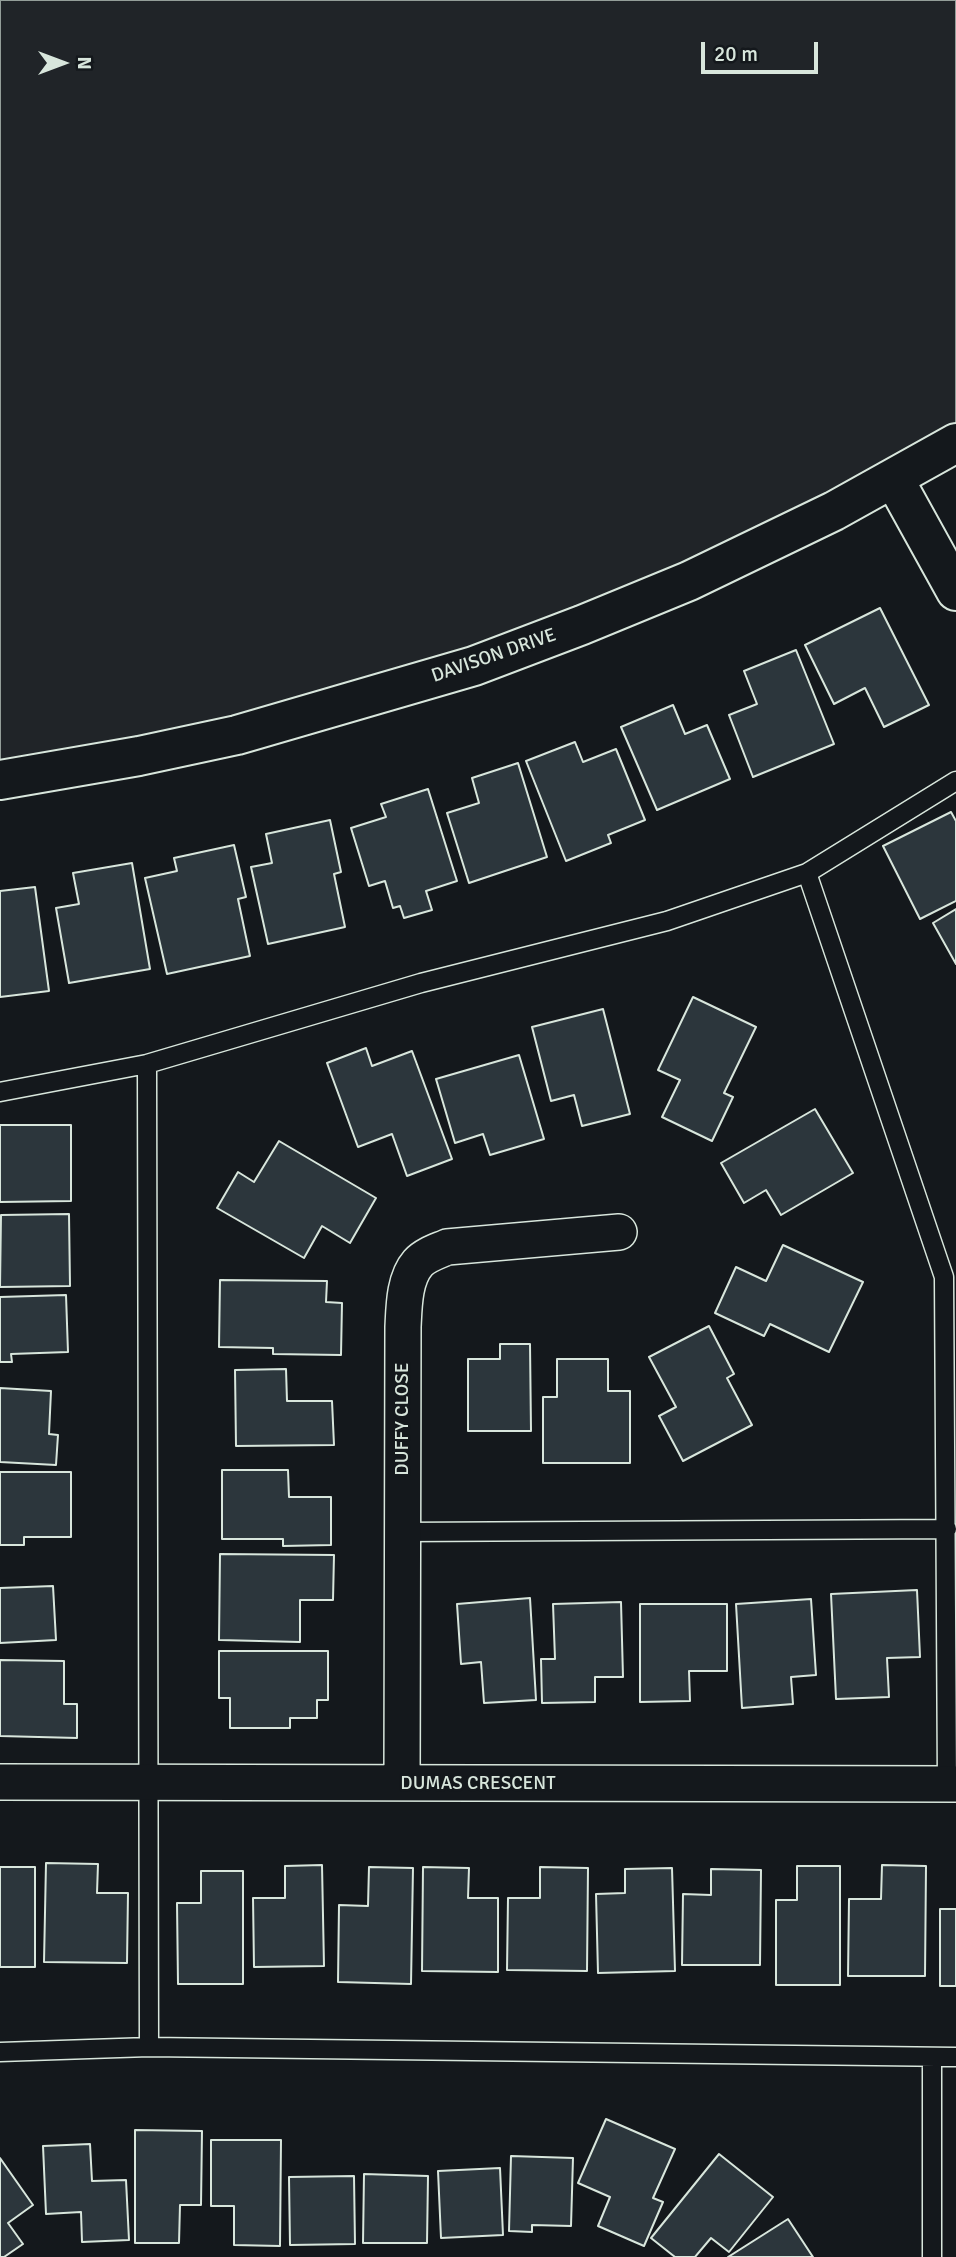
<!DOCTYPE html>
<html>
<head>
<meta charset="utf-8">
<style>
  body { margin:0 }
  #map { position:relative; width:956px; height:2257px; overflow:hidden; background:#14181c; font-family:Signika,sans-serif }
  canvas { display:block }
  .north { position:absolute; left:28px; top:28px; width:70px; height:70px; -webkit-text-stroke:5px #14181c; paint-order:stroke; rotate:90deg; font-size:19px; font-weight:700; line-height:28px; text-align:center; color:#d8e6dc }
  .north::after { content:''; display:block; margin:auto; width:24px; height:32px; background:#d8e6dc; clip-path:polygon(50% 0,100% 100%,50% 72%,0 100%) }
  .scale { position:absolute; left:701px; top:42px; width:117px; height:32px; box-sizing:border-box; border:4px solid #d8e6dc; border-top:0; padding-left:9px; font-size:21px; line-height:24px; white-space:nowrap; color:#d8e6dc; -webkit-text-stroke:5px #14181c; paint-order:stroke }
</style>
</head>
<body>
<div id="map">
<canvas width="956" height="2257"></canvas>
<div class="north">N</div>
<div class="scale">20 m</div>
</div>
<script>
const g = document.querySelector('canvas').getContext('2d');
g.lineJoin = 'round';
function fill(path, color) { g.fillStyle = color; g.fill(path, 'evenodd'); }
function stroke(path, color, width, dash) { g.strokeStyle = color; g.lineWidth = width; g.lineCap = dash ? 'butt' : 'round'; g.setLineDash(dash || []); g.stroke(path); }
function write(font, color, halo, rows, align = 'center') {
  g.font = font + ' Signika,sans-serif'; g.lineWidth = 5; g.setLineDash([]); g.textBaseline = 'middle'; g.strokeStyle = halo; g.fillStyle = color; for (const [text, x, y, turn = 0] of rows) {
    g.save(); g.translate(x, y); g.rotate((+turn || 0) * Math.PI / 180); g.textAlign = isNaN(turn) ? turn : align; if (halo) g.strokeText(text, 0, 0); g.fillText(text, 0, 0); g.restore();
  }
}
const green = new Path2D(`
  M0,0H956V443L582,625L0,780Z`);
fill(green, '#202428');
stroke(green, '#939e99', 2);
const building = new Path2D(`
  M880,608L929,705L884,727L865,688L834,704L805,645Z
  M796,650L834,744L753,777L729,715L757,704L744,671Z
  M673,705L685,734L707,725L730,779L657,810L621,727Z
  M575,742L583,762L616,749L645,820L608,835L611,843L566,861L526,761Z
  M518,763L547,857L469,883L447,813L479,803L472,778Z
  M428,789L457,881L426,891L432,910L404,918L400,906L393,908L385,881L369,886L351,828L386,817L381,804Z
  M951,812L956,821V901L920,919L883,846Z
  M330,820L341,872L334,874L345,927L268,944L251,867L272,863L266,834Z
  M234,845L246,897L238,899L250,956L167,974L145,878L177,871L174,858Z
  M132,863L150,969L69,983L56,908L79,904L73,873Z
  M35,887L49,991L0,997V891Z
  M956,909V964L933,923Z
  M693,997L756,1027L724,1093L733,1097L712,1141L662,1117L680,1080L658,1070Z
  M603,1009L630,1114L582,1126L574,1095L551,1101L532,1027Z
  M366,1048L372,1066L412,1051L452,1159L407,1176L392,1134L358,1147L327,1063Z
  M519,1055L544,1139L490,1155L483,1134L455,1143L436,1079Z
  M815,1109L853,1173L781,1215L766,1190L744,1203L721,1163Z
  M0,1125H71V1201L0,1202Z
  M279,1141L376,1198L350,1243L322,1226L304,1258L217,1208L238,1172L254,1182Z
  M69,1214L70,1286L0,1287L1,1215Z
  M783,1245L863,1282L829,1352L770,1324L764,1336L715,1313L736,1267L766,1281Z
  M220,1280L327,1281L326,1302L342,1303L341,1355L273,1354V1348L219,1347Z
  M66,1295L68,1352L11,1354L12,1362H0V1297Z
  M709,1326L734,1374L727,1378L752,1425L683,1461L659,1416L676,1407L649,1357Z
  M500,1344H530L531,1431H468V1359H500Z
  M557,1359H608V1391H630V1463H543V1397H557Z
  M286,1369L287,1401H332L334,1445L236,1446L235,1370Z
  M0,1388L51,1391L49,1434L58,1435L56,1465L0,1462Z
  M222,1470H288L289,1497H331V1545L283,1546V1539H222Z
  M0,1472H71V1537H24V1545H0Z
  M220,1554L334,1555L333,1600H300V1642L219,1640Z
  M53,1586L56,1640L0,1643V1588Z
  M917,1590L920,1657L887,1658L889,1697L836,1699L831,1594Z
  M530,1598L536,1700L484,1703L481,1662L461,1664L457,1604Z
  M811,1599L816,1675L791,1677L793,1704L742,1708L736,1604Z
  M621,1602L623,1677H595V1702L542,1703L541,1659H555L553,1604Z
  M640,1604H727V1671H689L690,1701L640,1702Z
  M219,1651H328V1700H317V1718H290V1728H230V1698H219Z
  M0,1660L64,1661V1704H77V1738L0,1736Z
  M46,1863L98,1864L97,1893H128L127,1963L44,1962Z
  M322,1865L324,1966L254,1967L253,1898H285V1866Z
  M882,1865L926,1866L925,1976H848L849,1899H881Z
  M797,1866H840V1985H776V1900H797Z
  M0,1867H35V1967H0Z
  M369,1867L413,1868L411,1984L338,1982L339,1905L368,1906Z
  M423,1867L469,1868L468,1898H498V1972L422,1971Z
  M540,1867L588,1868L587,1971L507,1970L508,1898H540Z
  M672,1868L675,1971L598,1973L596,1894L625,1893V1869Z
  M711,1869L761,1870L760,1965H682L683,1894L711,1895Z
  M201,1871H243V1984H178L177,1903H201Z
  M940,1909H956V1986H940Z
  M606,2119L675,2149L653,2198L663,2202L644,2246L598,2226L610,2197L578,2183Z
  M135,2130L202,2131L201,2205H180L179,2243H135Z
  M211,2140H281L280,2246L234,2245V2206H211Z
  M90,2144L92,2181L126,2180L129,2240L82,2242L81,2212L46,2214L43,2146Z
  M719,2154L773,2197L729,2252L711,2238L695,2257H675L651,2238Z
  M511,2156L573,2158L571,2226L532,2225V2232L509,2231Z
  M0,2158L33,2205L8,2223L23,2244L4,2257H0Z
  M500,2168L503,2235L441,2238L438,2171Z
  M364,2174L428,2176L427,2243H363Z
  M354,2176L355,2244L290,2245L289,2177Z
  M788,2219L813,2257H728Z`);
fill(building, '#2c363c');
stroke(building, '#d8e6dc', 2);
const lane = new Path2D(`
  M807,873L944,1277L947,1785
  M147,1064L149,2047
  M0,1092L147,1064L421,983L667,921L807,873L956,781
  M403,1532L947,1529
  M0,2052L149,2047L956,2057
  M932,2057V2257`);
const street = new Path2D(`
  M0,1782L956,1784
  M402,1783L403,1327C404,1307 404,1279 418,1263C425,1255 438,1251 447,1247L619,1232`);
const secondary = new Path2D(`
  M894,479L956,591
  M0,780L139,756L237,735L474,666L582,625L689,581L834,511L956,443`);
stroke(lane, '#d8e6dc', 21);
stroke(street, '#d8e6dc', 38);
stroke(secondary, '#d8e6dc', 42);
stroke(lane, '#14181c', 18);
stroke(street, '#14181c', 35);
stroke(secondary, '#14181c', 38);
write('19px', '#d8e6dc', '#14181c', [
  ["DAVISON DRIVE",494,656,-19],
  ["DUFFY CLOSE",403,1419,-90],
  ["DUMAS CRESCENT",478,1784]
]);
</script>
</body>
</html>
